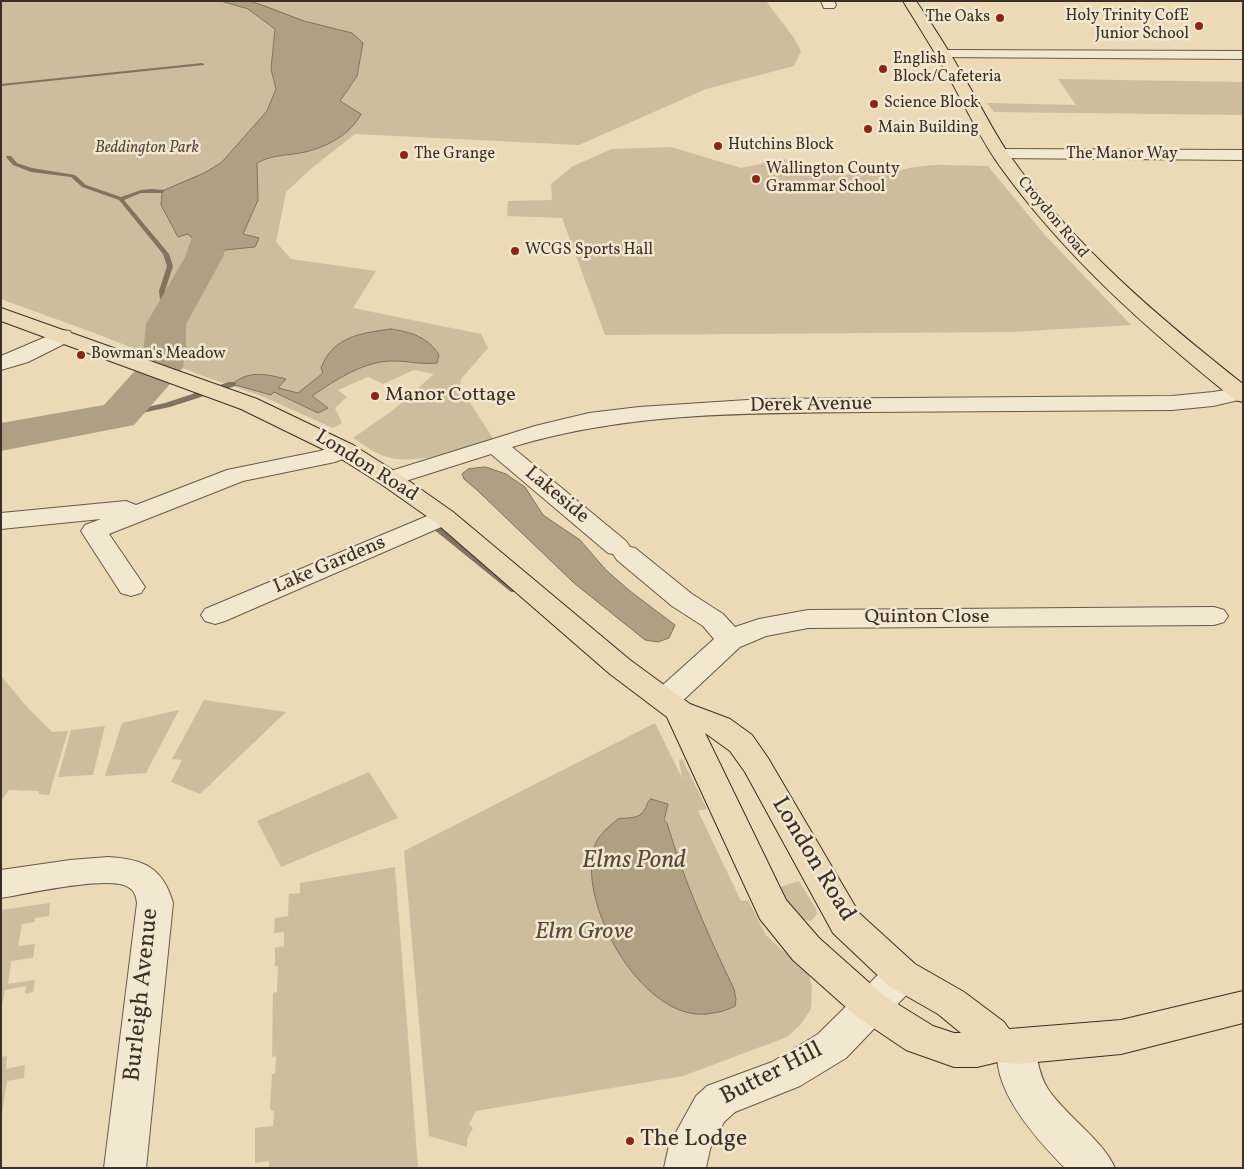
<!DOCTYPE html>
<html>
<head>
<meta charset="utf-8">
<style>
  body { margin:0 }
  #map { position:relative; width:1244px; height:1169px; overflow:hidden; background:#ebdab5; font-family:Vollkorn,serif }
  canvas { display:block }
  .frame { position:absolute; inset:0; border:2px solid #3b2f26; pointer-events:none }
</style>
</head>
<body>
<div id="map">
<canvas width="1244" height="1169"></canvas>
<div class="frame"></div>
</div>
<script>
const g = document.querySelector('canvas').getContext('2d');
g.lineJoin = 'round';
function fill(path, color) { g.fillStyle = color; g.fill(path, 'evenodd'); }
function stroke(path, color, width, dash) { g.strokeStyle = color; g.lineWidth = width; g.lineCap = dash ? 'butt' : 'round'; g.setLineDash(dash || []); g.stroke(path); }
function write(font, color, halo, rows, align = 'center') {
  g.font = font + ' Vollkorn,serif'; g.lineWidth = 5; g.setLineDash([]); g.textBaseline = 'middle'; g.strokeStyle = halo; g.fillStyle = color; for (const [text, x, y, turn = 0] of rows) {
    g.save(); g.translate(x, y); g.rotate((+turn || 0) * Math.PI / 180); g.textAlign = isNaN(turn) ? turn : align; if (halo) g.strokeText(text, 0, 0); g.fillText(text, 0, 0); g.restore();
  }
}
fill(new Path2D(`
  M1,1H766L794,38L801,51L794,66L706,89L579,145L355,134L313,167L286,192L276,242L291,259L376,271L353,308L481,334L488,348L461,379L460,387L494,440C466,449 412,467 384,456C373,452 363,444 353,438L392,411L434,374L414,370L383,384L368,377L338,390L347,397L335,408L342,423L333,428L259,395L203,376L97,334L1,299Z
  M1058,79L1243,82V115L994,112L987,103L1076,105Z
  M671,147L741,168L784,159L829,174H890C920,161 956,166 988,166L1044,234L1131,325L1012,332L605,335L562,218L507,216L508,201L552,200L551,184L573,166L612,149Z
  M1,676L28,708L52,732L68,731L49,795L39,794V791L9,790L1,801Z
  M204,700L286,712L200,794L171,782L182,760L172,759Z
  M179,710L146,773L105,776L122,723Z
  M655,723L682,778L679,760L682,759L707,809L698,811L741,901L748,900L766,935L809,975L812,987L811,1009L801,1024L787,1037L683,1076L476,1111L469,1124L473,1128L467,1139V1147L429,1136L404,851Z
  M105,726L93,775L58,777L71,730Z
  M369,772L398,818L281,867L257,821Z
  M395,867L418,1168H269V1161L255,1163V1128L273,1126L274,1111H271L270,1107L272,1074H275L276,1056L272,1057L273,993L277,992L278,966H275V948L284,946V932L274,933L275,918L288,916L289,894L300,893V883Z
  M799,881L816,909L817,914L811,921L798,919L780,887Z
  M50,903L49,916L35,918V922L22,924L18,946L35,944L33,958L11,961L8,984L35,980L33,992L25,994L26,986L5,990L1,1009V910Z
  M7,1056L6,1069L25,1065L24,1078L7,1081L1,1121V1057Z`), '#cdbd9d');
const water = new Path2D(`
  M221,1H249L262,5L304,21L352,33L363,43L357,76L340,101L361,114C351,134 327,147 305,152C288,156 273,154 257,163L258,200L243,234L259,238L255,247L215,251L204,257L190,249L198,244L188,234L178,237L161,205L162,191L204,173L221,163L267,111L276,89L271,69L275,29L248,9Z
  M391,329C411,332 428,337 439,355L437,363C422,365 409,361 394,361C365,360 334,381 312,396L328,408L318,413L274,392L271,395L232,384C250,370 265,374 286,379L278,388L298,393L323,373L321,368C333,336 362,333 391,329Z
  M486,467L506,474L525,487L543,515L580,540L606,570L630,591L675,625L669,638L658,642L645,640L574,583L478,491L464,479L462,474L468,469Z
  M651,799L668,804L664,820L667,823C684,881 708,935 734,989L736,999L735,1006C728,1010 721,1012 713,1013C646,1028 577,906 594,848C597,836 609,826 618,819C627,817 640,820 645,809C648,804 646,803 651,799Z`);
fill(water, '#afa084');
stroke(water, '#81735e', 1);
fill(new Path2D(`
  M202,63L204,64V65L1,86V84Z
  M7,156H11L17,163L32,168L75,175L86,185L121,197L141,190L151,189L164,190V192L162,193H141L124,200L169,254L173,266L165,291L169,324L168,325L166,326L163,324L159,291L167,266L163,254L119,200L82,187L71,177L31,172L13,165L6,157Z
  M229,382H235L236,384L235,386L170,407L118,418L114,416L115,414L165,403Z
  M432,524H438L517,588L518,590L517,592H511L432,528L431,526Z`), '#81735e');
fill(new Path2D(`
  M226,178L238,181L243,188L223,257L186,324V353L183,367L177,376L134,425L1,451V423L104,405L142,363L146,324L185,257L209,188L214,181Z`), '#afa084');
const minor = new Path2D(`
  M821,1H834L836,5L834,8H824Z
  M943,50L1243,51V59L938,57L936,54L938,51Z
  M1001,149L1243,150V160L995,158L993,154L995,150Z
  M62,330L70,331L73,336L70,341L28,362L1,370V356Z
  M1243,387V399L1213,406L1172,410C1070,411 967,411 865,412C746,413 627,412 512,447L626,541L630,547L635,548L692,594L723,614L735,627L759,619L808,610L1214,607L1224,610L1228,616L1224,622L1214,625L808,628L766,636L740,647L677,706L666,709L655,706L651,699L655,692L714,639L703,626L672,606L617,560L613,554L608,553L491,454L390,486L381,484L378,479L381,474L535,426L589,413L639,407L763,399L1172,396L1213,392Z
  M344,443L353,445L356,450L353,455L335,462L243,481L109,534L145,587L141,593L131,596L121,593L81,531L85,525L101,519L1,529V513L126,501L136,505L227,470L320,451Z
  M444,509L453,512L457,517L453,522L225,621L215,624L205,621L201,615L205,609Z
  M108,857C143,859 163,867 173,903L146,1168H104L137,903C136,896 135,891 128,887C109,875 26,894 1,898V870L70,860Z
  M902,960L915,964L921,975L915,986L846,1058L800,1086L735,1112L724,1122L710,1149L706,1168H664L669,1145L696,1096L707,1086L772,1062L818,1034L889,964Z
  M1016,1030L1030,1035C1038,1052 1037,1073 1048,1089C1067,1117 1102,1139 1115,1168H1065C1036,1139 981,1079 1002,1035Z`);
const primary = new Path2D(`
  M1,308L257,399L353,445L399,474L453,512L630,660L690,704L730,719L752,735L768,758L859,913L915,964L964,992L1004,1022L1009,1029L1121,1020L1243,991V1023L1121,1054L1016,1064L998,1062L977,1067H954L906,1050L857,1017L793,960L760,919L667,717L610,674L435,522L381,484L335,455L241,409L1,321ZM705,733L730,751L745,772L833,933L889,986L938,1014L961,1033H954L933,1026L883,995L819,938L786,900Z`);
const trunk = new Path2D(`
  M903,1H916C934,27 951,54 966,81C981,106 994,133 1010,156C1073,245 1158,317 1243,384V402L1235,400C1148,330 1064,256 999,165C980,138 966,108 950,79C935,52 919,27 903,1Z`);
stroke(minor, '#675a4a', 2);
stroke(primary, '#3b2f26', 2);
stroke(trunk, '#3b2f26', 2);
fill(minor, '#f2e7cf');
fill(primary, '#ebdab5');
fill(trunk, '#ebdab5');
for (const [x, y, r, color] of [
  [1000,18,5,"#8f2418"],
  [1199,26,5,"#8f2418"],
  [883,69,5,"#8f2418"],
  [874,104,5,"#8f2418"],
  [868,129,5,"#8f2418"],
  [718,146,5,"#8f2418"],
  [404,155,5,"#8f2418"],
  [756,179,5,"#8f2418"],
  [515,251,5,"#8f2418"],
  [81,355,5,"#8f2418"],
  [375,396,5,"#8f2418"],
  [630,1141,5,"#8f2418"]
]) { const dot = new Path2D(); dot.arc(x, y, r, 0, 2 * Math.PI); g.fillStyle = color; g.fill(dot); stroke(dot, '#f2e7cf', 2); }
write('16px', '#3b2f26', '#f2e7cf', [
  ["Holy Trinity CofE",1189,17,"right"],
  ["Junior School",1189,35,"right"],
  ["The Oaks",990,18,"right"],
  ["English",893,60],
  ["Block/Cafeteria",893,78],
  ["Science Block",884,104],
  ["Main Building",878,129],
  ["Hutchins Block",728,146],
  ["The Grange",414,155],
  ["Wallington County",766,170],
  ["Grammar School",766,188],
  ["WCGS Sports Hall",525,251],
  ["Bowman's Meadow",91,355]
], 'left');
write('italic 16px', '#584b3e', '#f2e7cf', [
  ["Beddington Park",147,149]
]);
write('16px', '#3b2f26', '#f2e7cf', [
  ["The Manor Way",1122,155],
  ["Croydon Road",1052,218,50]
]);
write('20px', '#3b2f26', '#f2e7cf', [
  ["Manor Cottage",385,396]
], 'left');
write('20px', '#3b2f26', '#f2e7cf', [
  ["Derek Avenue",811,406,-1],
  ["London Road",366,467,32],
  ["Lakeside",556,496,40],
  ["Lake Gardens",330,566,-23],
  ["Quinton Close",927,618]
]);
write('24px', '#3b2f26', '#f2e7cf', [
  ["London Road",812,860,59],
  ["Burleigh Avenue",143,995,-84],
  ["Butter Hill",772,1075,-27]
]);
write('italic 24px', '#584b3e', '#f2e7cf', [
  ["Elm Grove",584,934]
]);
write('24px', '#3b2f26', '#f2e7cf', [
  ["The Lodge",640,1141]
], 'left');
write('italic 25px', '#584b3e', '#f2e7cf', [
  ["Elms Pond",634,862]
]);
</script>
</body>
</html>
